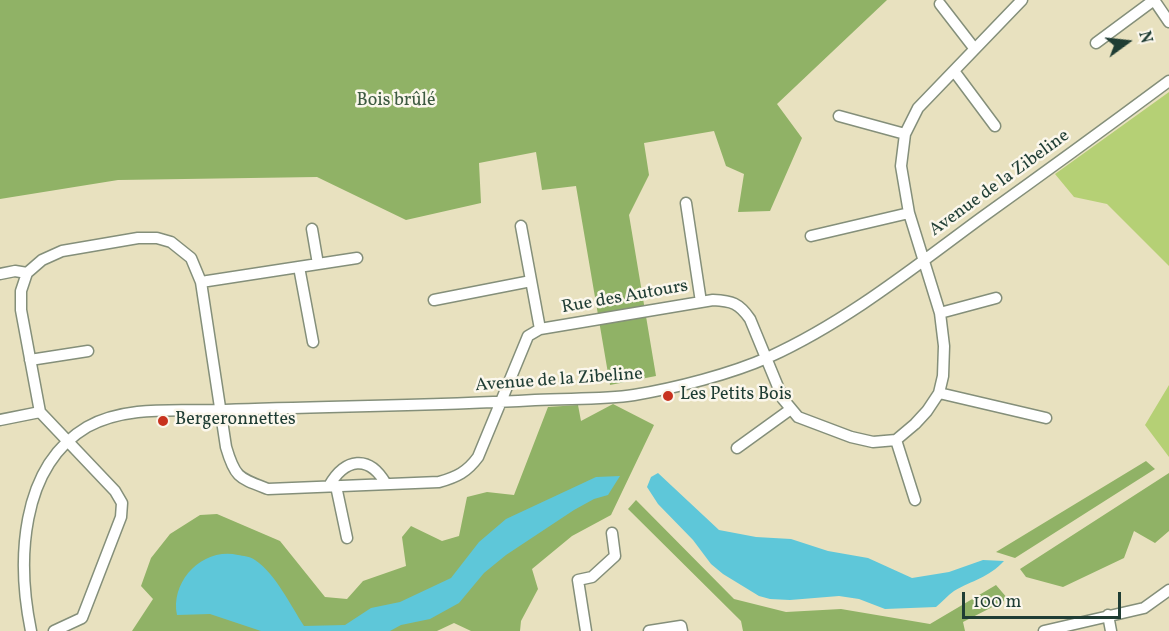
<!DOCTYPE html>
<html>
<head>
<meta charset="utf-8">
<style>
  body { margin:0 }
  #map { position:relative; width:1169px; height:631px; overflow:hidden; background:#e8e1bf; font-family:Vollkorn,serif }
  canvas { display:block }
  .north { position:absolute; left:1097px; top:12px; width:60px; height:60px; -webkit-text-stroke:4px #fbf7ec; paint-order:stroke; rotate:75deg; font-size:16px; font-weight:700; line-height:24px; text-align:center; color:#1f3d34 }
  .north::after { content:''; display:block; margin:auto; width:21px; height:27px; background:#1f3d34; clip-path:polygon(50% 0,100% 100%,50% 72%,0 100%) }
  .scale { position:absolute; left:962px; top:592px; width:159px; height:27px; box-sizing:border-box; border:3px solid #1f3d34; border-top:0; padding-left:8px; font-size:18px; line-height:21px; white-space:nowrap; color:#1f3d34; -webkit-text-stroke:4px #fbf7ec; paint-order:stroke }
</style>
</head>
<body>
<div id="map">
<canvas width="1169" height="631"></canvas>
<div class="north">N</div>
<div class="scale">100 m</div>
</div>
<script>
const g = document.querySelector('canvas').getContext('2d');
g.lineJoin = 'round';
function fill(path, color) { g.fillStyle = color; g.fill(path, 'evenodd'); }
function stroke(path, color, width, dash) { g.strokeStyle = color; g.lineWidth = width; g.lineCap = dash ? 'butt' : 'round'; g.setLineDash(dash || []); g.stroke(path); }
function write(font, color, halo, rows, align = 'center') {
  g.font = font + ' Vollkorn,serif'; g.lineWidth = 5; g.setLineDash([]); g.textBaseline = 'middle'; g.strokeStyle = halo; g.fillStyle = color; for (const [text, x, y, turn = 0] of rows) {
    g.save(); g.translate(x, y); g.rotate((+turn || 0) * Math.PI / 180); g.textAlign = isNaN(turn) ? turn : align; if (halo) g.strokeText(text, 0, 0); g.fillText(text, 0, 0); g.restore();
  }
}
fill(new Path2D(`
  M1169,92V266L1107,204L1074,197L1055,174Z
  M1169,385V457L1145,425Z`), '#b5d075');
fill(new Path2D(`
  M0,0H887L777,104L802,138L770,211L738,212L744,174L726,166L714,131L644,143L649,175L629,215L656,376L610,385L576,186L542,190L536,152L479,163L481,203L406,220L317,177L118,180L0,199Z
  M613,404L654,425L611,515L572,536L532,569L538,589L521,621L520,631H471L454,623L437,631H132L153,599L141,586L151,558L170,534L200,515L217,514L280,541L325,597L347,599L363,581L406,566L402,537L411,526L442,541L459,536L467,497L487,492L514,495L548,407L578,405L581,421Z
  M1146,461L1155,469L1015,558L996,552Z
  M1169,473V531L1155,543L1134,531L1124,558L1063,587L1026,577L1020,569Z
  M636,500L734,599L786,612L841,609L930,624L996,585L1008,599L963,622L965,631H743L741,621L628,509Z`), '#90b266');
fill(new Path2D(`
  M658,473L719,530L756,537L791,539L828,551L868,558L912,578L949,572L983,560L1004,561C988,578 973,580 954,591C948,595 942,602 936,607L885,609L859,599L839,596L790,600L770,599L759,596L723,574L711,564L693,540L658,504L647,487L651,477Z
  M620,476L608,495L594,499L574,510L506,555L484,573L459,603L430,619L401,625L390,631H261L210,614L177,615C170,581 203,547 238,555C243,556 250,556 255,560C275,573 291,606 304,626L345,625L371,608L400,602L451,578L479,542L506,519L596,477Z`), '#5ec7d9');
const street = new Path2D(`
  M1154,0L1169,22
  M940,4L974,48
  M1096,43L1154,0
  M954,71L995,126
  M839,116L905,134
  M686,203L701,302
  M521,226L540,329
  M312,229L318,264
  M811,236L909,213
  M299,267L313,342
  M0,274L15,271L27,273
  M201,282L357,258
  M434,300L531,281
  M940,313L996,298
  M30,360L88,351
  M939,393L1046,418
  M0,420L40,412
  M896,440L915,500
  M737,448L791,409
  M329,486C345,458 369,454 386,484
  M336,486L347,538
  M1108,615L1111,631
  M31,631C17,563 19,467 87,427C128,404 181,412 225,410C329,406 432,406 535,400C568,398 602,400 634,395C676,388 731,374 769,357C846,322 913,268 981,218C1044,173 1107,127 1169,81
  M54,631L82,618L121,517L122,503L115,491L40,412L21,310V291L27,273L42,260L62,251L138,238H157L171,242L191,258L201,282L226,447C235,478 239,478 268,489L439,482C457,477 467,472 478,457L528,336L540,329L713,300C732,301 739,303 750,319L783,399L798,417L851,437L873,442L896,440L915,424L927,411L939,393L943,376L944,346L940,313L909,213L901,166L905,134L918,108L1022,0
  M586,631L578,580L592,577L615,556L612,533
  M649,631L681,626L682,631
  M1044,631L1144,608L1169,590`);
stroke(street, '#848f7a', 13);
stroke(street, '#fff', 10);
for (const [x, y, r, color] of [
  [668,396,6,"#c8321e"],
  [163,421,6,"#c8321e"]
]) { const dot = new Path2D(); dot.arc(x, y, r, 0, 2 * Math.PI); g.fillStyle = color; g.fill(dot); stroke(dot, '#fbf7ec', 2); }
write('18px', '#3d5a41', '#fbf7ec', [
  ["Bois brûlé",396,102]
]);
write('18px', '#1f3d34', '#fbf7ec', [
  ["Avenue de la Zibeline",1000,184,-36],
  ["Rue des Autours",625,298,-10],
  ["Avenue de la Zibeline",559,381,-4]
]);
write('18px', '#1f3d34', '#fbf7ec', [
  ["Les Petits Bois",680,396],
  ["Bergeronnettes",175,421]
], 'left');
</script>
</body>
</html>
